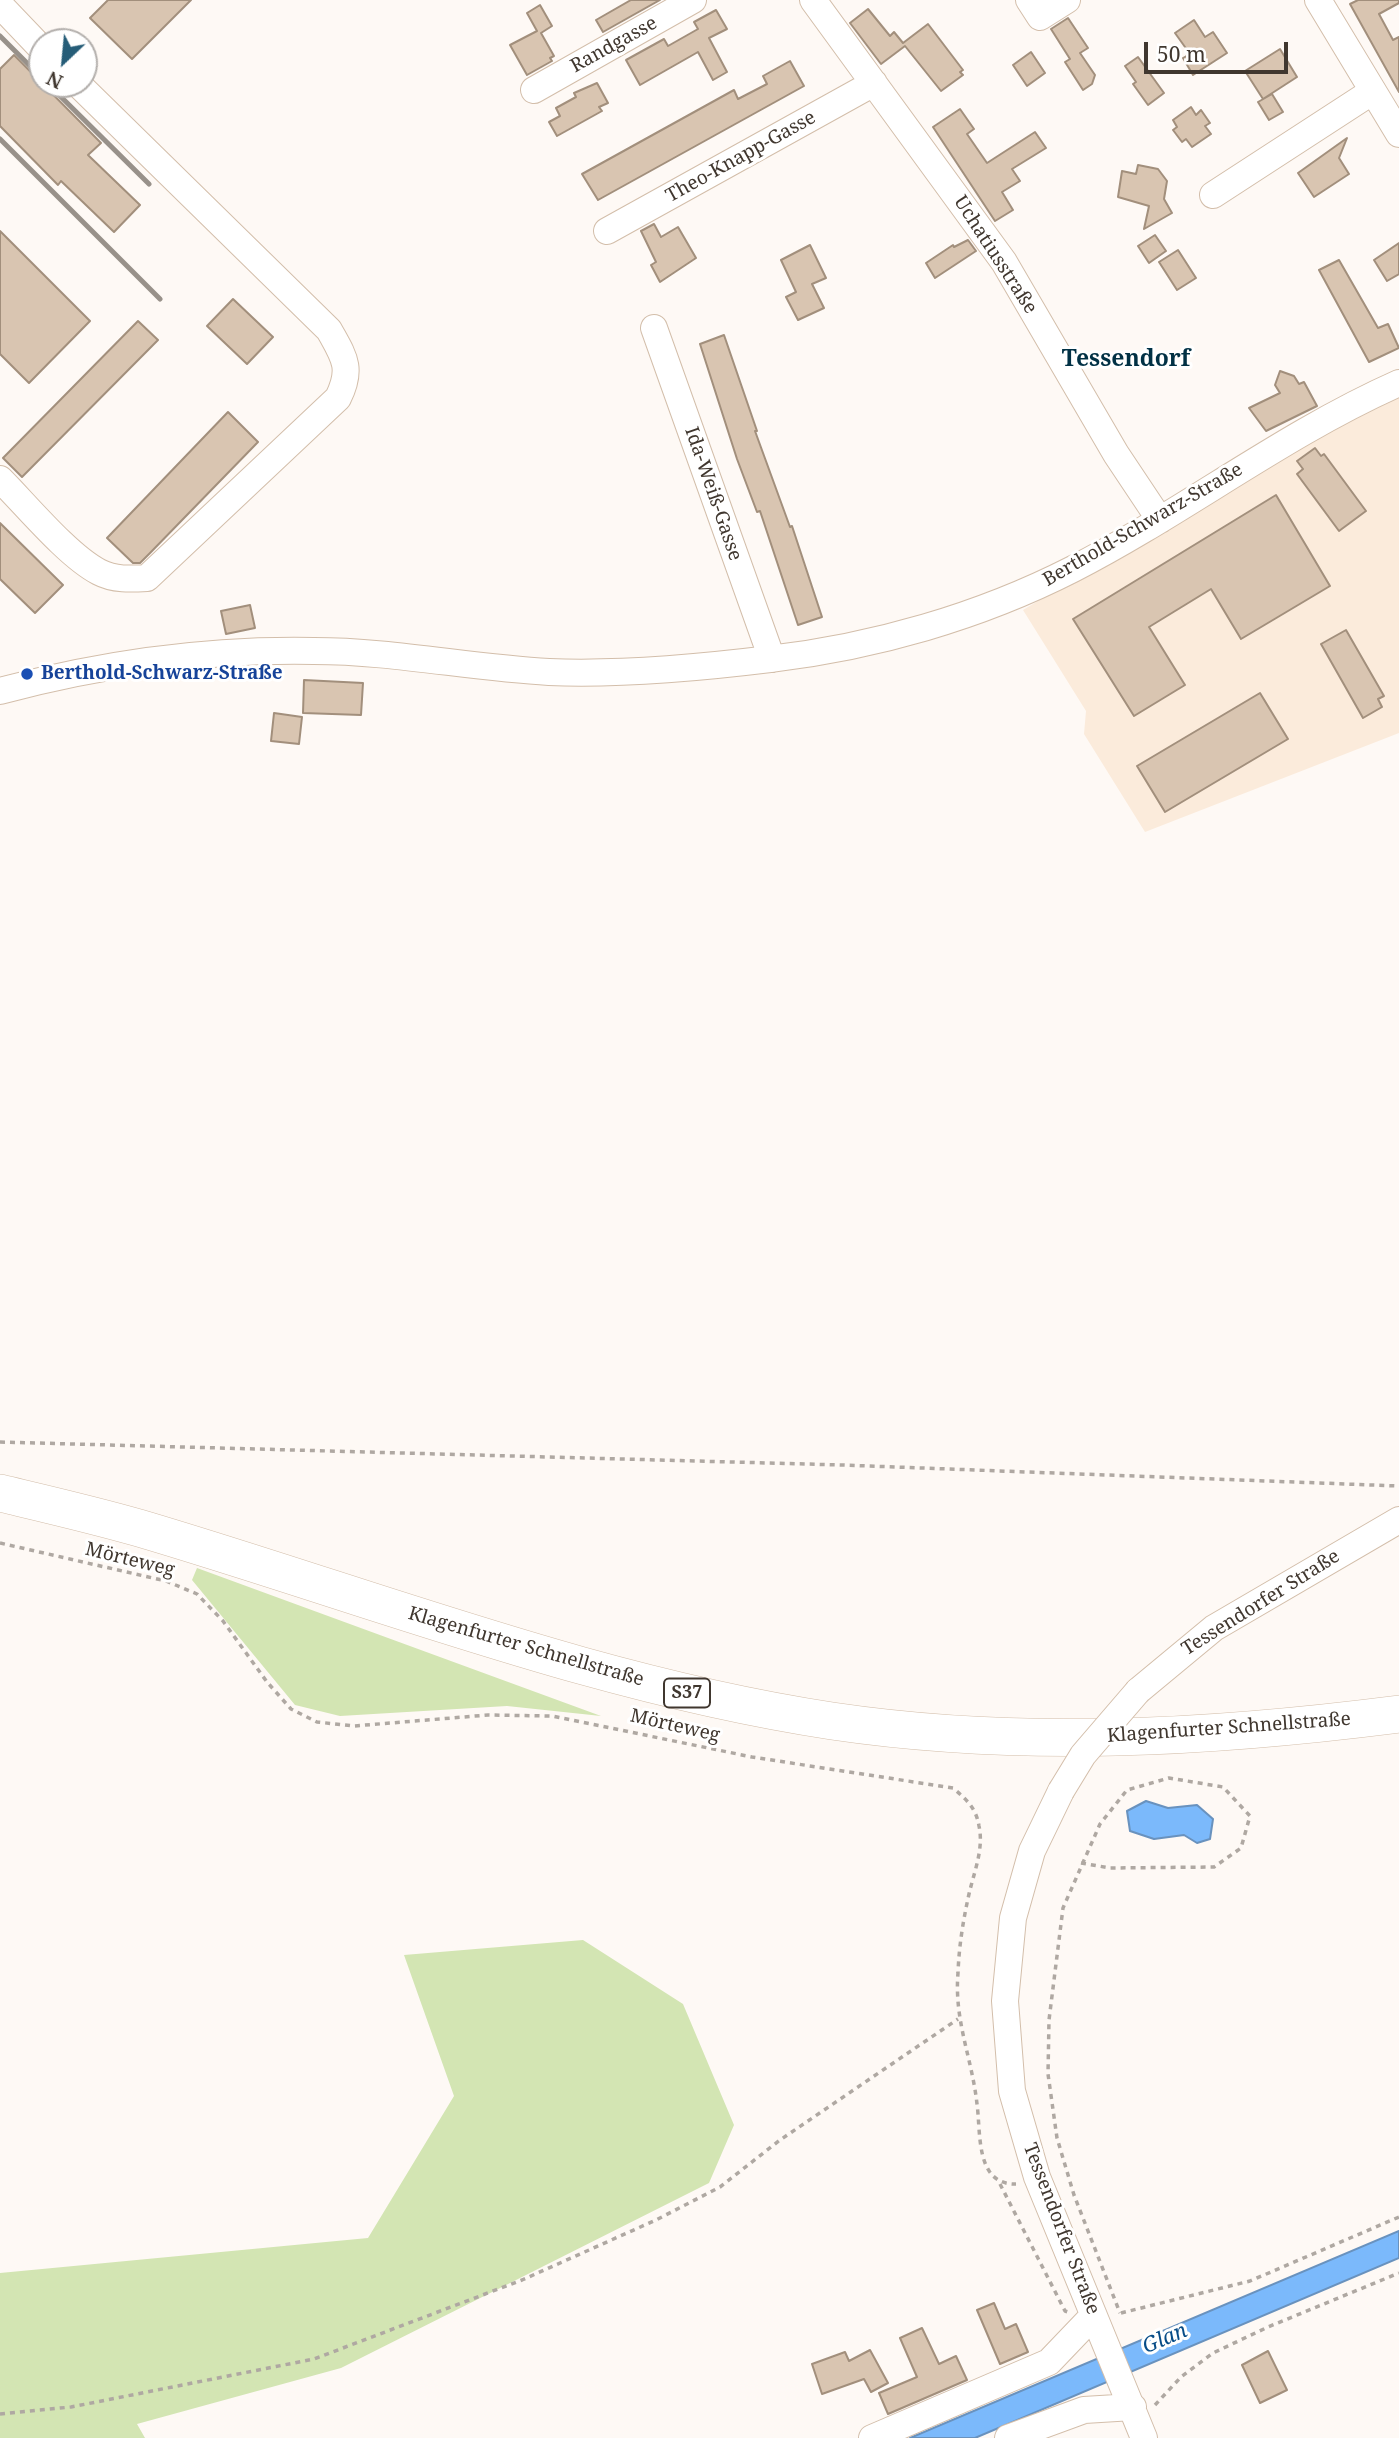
<!DOCTYPE html>
<html>
<head>
<meta charset="utf-8">
<style>
  body { margin:0 }
  #map { position:relative; width:1399px; height:2438px; overflow:hidden; background:#fef9f5; font-family:"Noto Serif",serif }
  canvas { display:block }
  .north { position:absolute; left:28px; top:28px; width:70px; height:70px; box-sizing:border-box; background:#fff; border:2px solid #b3afac; border-radius:50%; rotate:206deg; font-size:19px; font-weight:700; line-height:28px; text-align:center; color:#40372f }
  .north::after { content:''; display:block; margin:auto; width:24px; height:32px; background:#265d78; clip-path:polygon(50% 0,100% 100%,50% 72%,0 100%) }
  .scale { position:absolute; left:1144px; top:42px; width:144px; height:32px; box-sizing:border-box; border:4px solid #40372f; border-top:0; padding-left:9px; font-size:21px; line-height:24px; white-space:nowrap; color:#40372f; -webkit-text-stroke:5px #fff; paint-order:stroke }
</style>
</head>
<body>
<div id="map">
<canvas width="1399" height="2438"></canvas>
<div class="north">N</div>
<div class="scale">50 m</div>
</div>
<script>
const g = document.querySelector('canvas').getContext('2d');
g.lineJoin = 'round';
function fill(path, color) { g.fillStyle = color; g.fill(path, 'evenodd'); }
function stroke(path, color, width, dash) { g.strokeStyle = color; g.lineWidth = width; g.lineCap = dash ? 'butt' : 'round'; g.setLineDash(dash || []); g.stroke(path); }
function write(font, color, halo, rows, align = 'center') {
  g.font = font + ' "Noto Serif",serif'; g.lineWidth = 6; g.setLineDash([]); g.textBaseline = 'middle'; g.strokeStyle = halo; g.fillStyle = color; for (const [text, x, y, turn = 0] of rows) {
    g.save(); g.translate(x, y); g.rotate((+turn || 0) * Math.PI / 180); g.textAlign = isNaN(turn) ? turn : align; if (halo) g.strokeText(text, 0, 0); g.fillText(text, 0, 0); g.restore();
  }
}
fill(new Path2D(`
  M1399,394V733L1145,832L1084,734L1086,711L1023,610L1345,417Z`), '#fbebdb');
fill(new Path2D(`
  M197,1568L601,1716L507,1706L340,1716L295,1705L192,1580Z
  M583,1940L683,2004L734,2125L709,2183L341,2368L137,2424L145,2438H0V2273L368,2238L454,2096L404,1955Z`), '#d3e5b3');
const water = new Path2D(`
  M1146,1801L1168,1808L1197,1805L1213,1819L1210,1839L1197,1843L1184,1835L1154,1839L1130,1831L1127,1811Z
  M1399,2231V2258L975,2438H910Z`);
fill(water, '#7bb9fb');
stroke(water, '#6992be', 2);
const building = new Path2D(`
  M108,0H191L132,59L90,18Z
  M631,0H660L603,32L596,20Z
  M1358,0H1399V3L1379,14L1393,40L1399,37V92L1350,4Z
  M540,5L552,26L541,33L554,56L550,58L552,61L527,75L510,45L537,31L527,13Z
  M868,9L890,36L894,32L903,43L928,24L963,70L960,72L963,75L941,91L905,46L881,64L850,23Z
  M716,10L727,29L709,38L727,72L713,80L698,52L640,85L626,60L664,39L668,46L698,29L694,22Z
  M1068,18L1088,48L1080,53L1095,75L1092,84L1083,90L1065,62L1070,59L1051,29Z
  M1194,20L1205,37L1213,32L1227,53L1193,75L1183,58L1190,54L1175,33Z
  M1280,49L1297,77L1263,99L1245,71Z
  M1031,52L1045,73L1027,86L1013,65Z
  M14,55L101,143L88,155L140,205L114,232L61,181L58,185L0,126V69Z
  M1138,57L1164,93L1148,105L1133,84L1136,82L1125,66Z
  M790,61L804,86L598,200L582,174L734,90L738,99L767,84L763,76Z
  M597,83L608,103L599,107L602,111L557,136L549,122L560,116L556,108L576,97L574,93Z
  M1272,94L1283,112L1269,120L1258,102Z
  M1191,107L1196,115L1201,110L1210,123L1205,126L1211,134L1192,147L1186,139L1182,142L1173,130L1177,127L1173,120Z
  M960,109L974,129L967,134L987,163L1035,132L1046,148L1012,169L1020,181L1002,192L1013,210L995,221L933,127Z
  M1347,138L1339,158L1349,174L1314,197L1298,173Z
  M1138,165L1158,169L1167,181L1164,199L1172,213L1144,229L1149,206L1118,197L1122,171L1136,174Z
  M654,224L661,237L678,227L696,258L660,282L651,265L656,262L641,231Z
  M0,231L90,321L29,383L0,354Z
  M1155,235L1166,251L1149,263L1138,246Z
  M968,240L976,251L935,278L926,263L953,245L954,247Z
  M1399,243V274L1387,281L1374,260Z
  M810,245L826,278L812,284L824,308L798,320L786,297L796,292L781,260Z
  M1178,250L1196,278L1177,290L1159,262Z
  M1339,260L1378,328L1388,324L1399,348L1369,362L1319,270Z
  M233,299L273,337L247,364L207,326Z
  M138,321L158,340L22,477L3,458Z
  M724,335L757,431H755L790,527L792,526L822,617L798,625L760,511L757,512L737,459L700,344Z
  M1280,371L1294,376L1299,384L1304,382L1317,406L1266,431L1249,408L1280,393L1275,385Z
  M228,412L258,442L150,553L140,563H133L107,538Z
  M1315,448L1321,456L1324,454L1366,511L1339,531L1297,474L1303,469L1297,461Z
  M1276,495L1330,586L1241,639L1211,589L1149,627L1185,685L1134,716L1073,619Z
  M0,523L63,585L35,613L0,579Z
  M250,605L255,628L226,634L221,611Z
  M1346,630L1384,696L1378,699L1382,707L1363,718L1321,644Z
  M304,680L363,683L361,715L303,713Z
  M1260,693L1288,739L1165,812L1137,766Z
  M274,713L302,717L299,744L271,741Z
  M994,2303L1005,2329L1016,2324L1028,2352L1000,2364L977,2310Z
  M922,2328L939,2364L956,2356L967,2380L888,2414L879,2393L917,2377L900,2338Z
  M870,2350L888,2383L871,2392L864,2379L822,2394L812,2364L845,2352L849,2361Z
  M1268,2351L1287,2390L1260,2403L1242,2365Z`);
fill(building, '#d9c5b1');
stroke(building, '#a28f7c', 2);
const minor = new Path2D(`
  M813,0L1004,262L1116,454L1160,520
  M1029,0L1040,17L1067,0
  M1318,0L1399,134
  M0,5L42,49
  M534,90L693,0
  M1213,195L1373,91
  M607,231L874,83
  M654,328L772,659
  M0,479C26,505 68,556 99,572C114,580 131,579 147,578L338,398C353,368 344,357 329,330L78,84
  M0,691C101,664 210,649 314,651C393,651 471,668 549,672C622,675 697,668 770,659C873,647 979,617 1073,569C1184,512 1284,434 1399,383
  M1138,1691L1214,1628L1399,1520
  M1061,1791L1032,1851L1013,1918L1005,2001L1012,2091L1037,2177L1144,2438
  M872,2438L1049,2362L1093,2316
  M1008,2438L1084,2410L1133,2407`);
const highway = new Path2D(`
  M0,1493C46,1504 94,1515 139,1528C369,1596 594,1685 832,1721C1021,1749 1211,1738 1399,1714`);
stroke(minor, '#d3beaa', 28);
stroke(highway, '#d3beaa', 38);
stroke(new Path2D(`
  M0,1442L842,1465L1399,1486
  M0,1543L166,1581L197,1594L223,1621L267,1682L291,1709L317,1722L354,1726L488,1715L552,1716L752,1757L953,1788C967,1800 976,1808 979,1826C984,1849 974,1872 969,1894C963,1921 959,1946 958,1973C954,2021 972,2058 977,2104C981,2133 975,2185 1016,2184
  M1081,1863L1110,1868L1214,1867L1241,1848L1250,1816L1223,1787L1169,1778L1127,1790L1100,1824L1063,1908L1049,2020L1048,2074L1057,2138L1074,2195L1120,2313
  M1000,2184L1065,2311L1068,2312
  M1121,2313L1250,2281L1399,2217
  M1155,2405L1181,2377L1213,2353L1268,2327L1399,2273
  M0,2414L71,2407L314,2359L522,2280L656,2220L720,2187L780,2140L958,2019`), '#afa8a2', 3.5, [5, 5]);
stroke(minor, '#fff', 26);
stroke(highway, '#fff', 37);
stroke(new Path2D(`
  M0,36L42,78
  M48,84L149,184
  M0,139L160,299`), '#98918a', 5);
const minorBridge = new Path2D(`
  M1061,1791L1083,1755L1138,1691`);
stroke(minorBridge, '#d3beaa', 28, []);
stroke(minorBridge, '#fff', 26);
for (const [x, y, r, color] of [
  [27,674,7,"#1a4fb4"]
]) { const dot = new Path2D(); dot.arc(x, y, r, 0, 2 * Math.PI); g.fillStyle = color; g.fill(dot); stroke(dot, '#fff', 2.5); }
for (const [x, y, w] of [
  [687,1693,46]
]) { const box = new Path2D(); box.roundRect(x - w / 2, y - 14.5, w, 29, 5); g.fillStyle = '#fff'; g.fill(box); stroke(box, '#40372f', 2); }
write('bold 18px', '#40372f', null, [
  ["S37",687,1693]
]);
write('19px', '#40372f', '#fff', [
  ["Randgasse",614,45,-29],
  ["Theo-Knapp-Gasse",741,157,-29],
  ["Uchatiusstraße",995,255,57],
  ["Ida-Weiß-Gasse",713,494,71],
  ["Berthold-Schwarz-Straße",1143,525,-30],
  ["Mörteweg",130,1560,14],
  ["Tessendorfer Straße",1261,1603,-32],
  ["Klagenfurter Schnellstraße",526,1647,16],
  ["Mörteweg",675,1726,13],
  ["Klagenfurter Schnellstraße",1229,1728,-4],
  ["Tessendorfer Straße",1061,2229,69]
]);
write('bold 19px', '#164399', '#fff', [
  ["Berthold-Schwarz-Straße",41,674]
], 'left');
write('italic 21px', '#074c87', '#fff', [
  ["Glan",1165,2339,-23]
]);
write('bold 23px', '#013145', '#fff', [
  ["Tessendorf",1126,359]
]);
</script>
</body>
</html>
